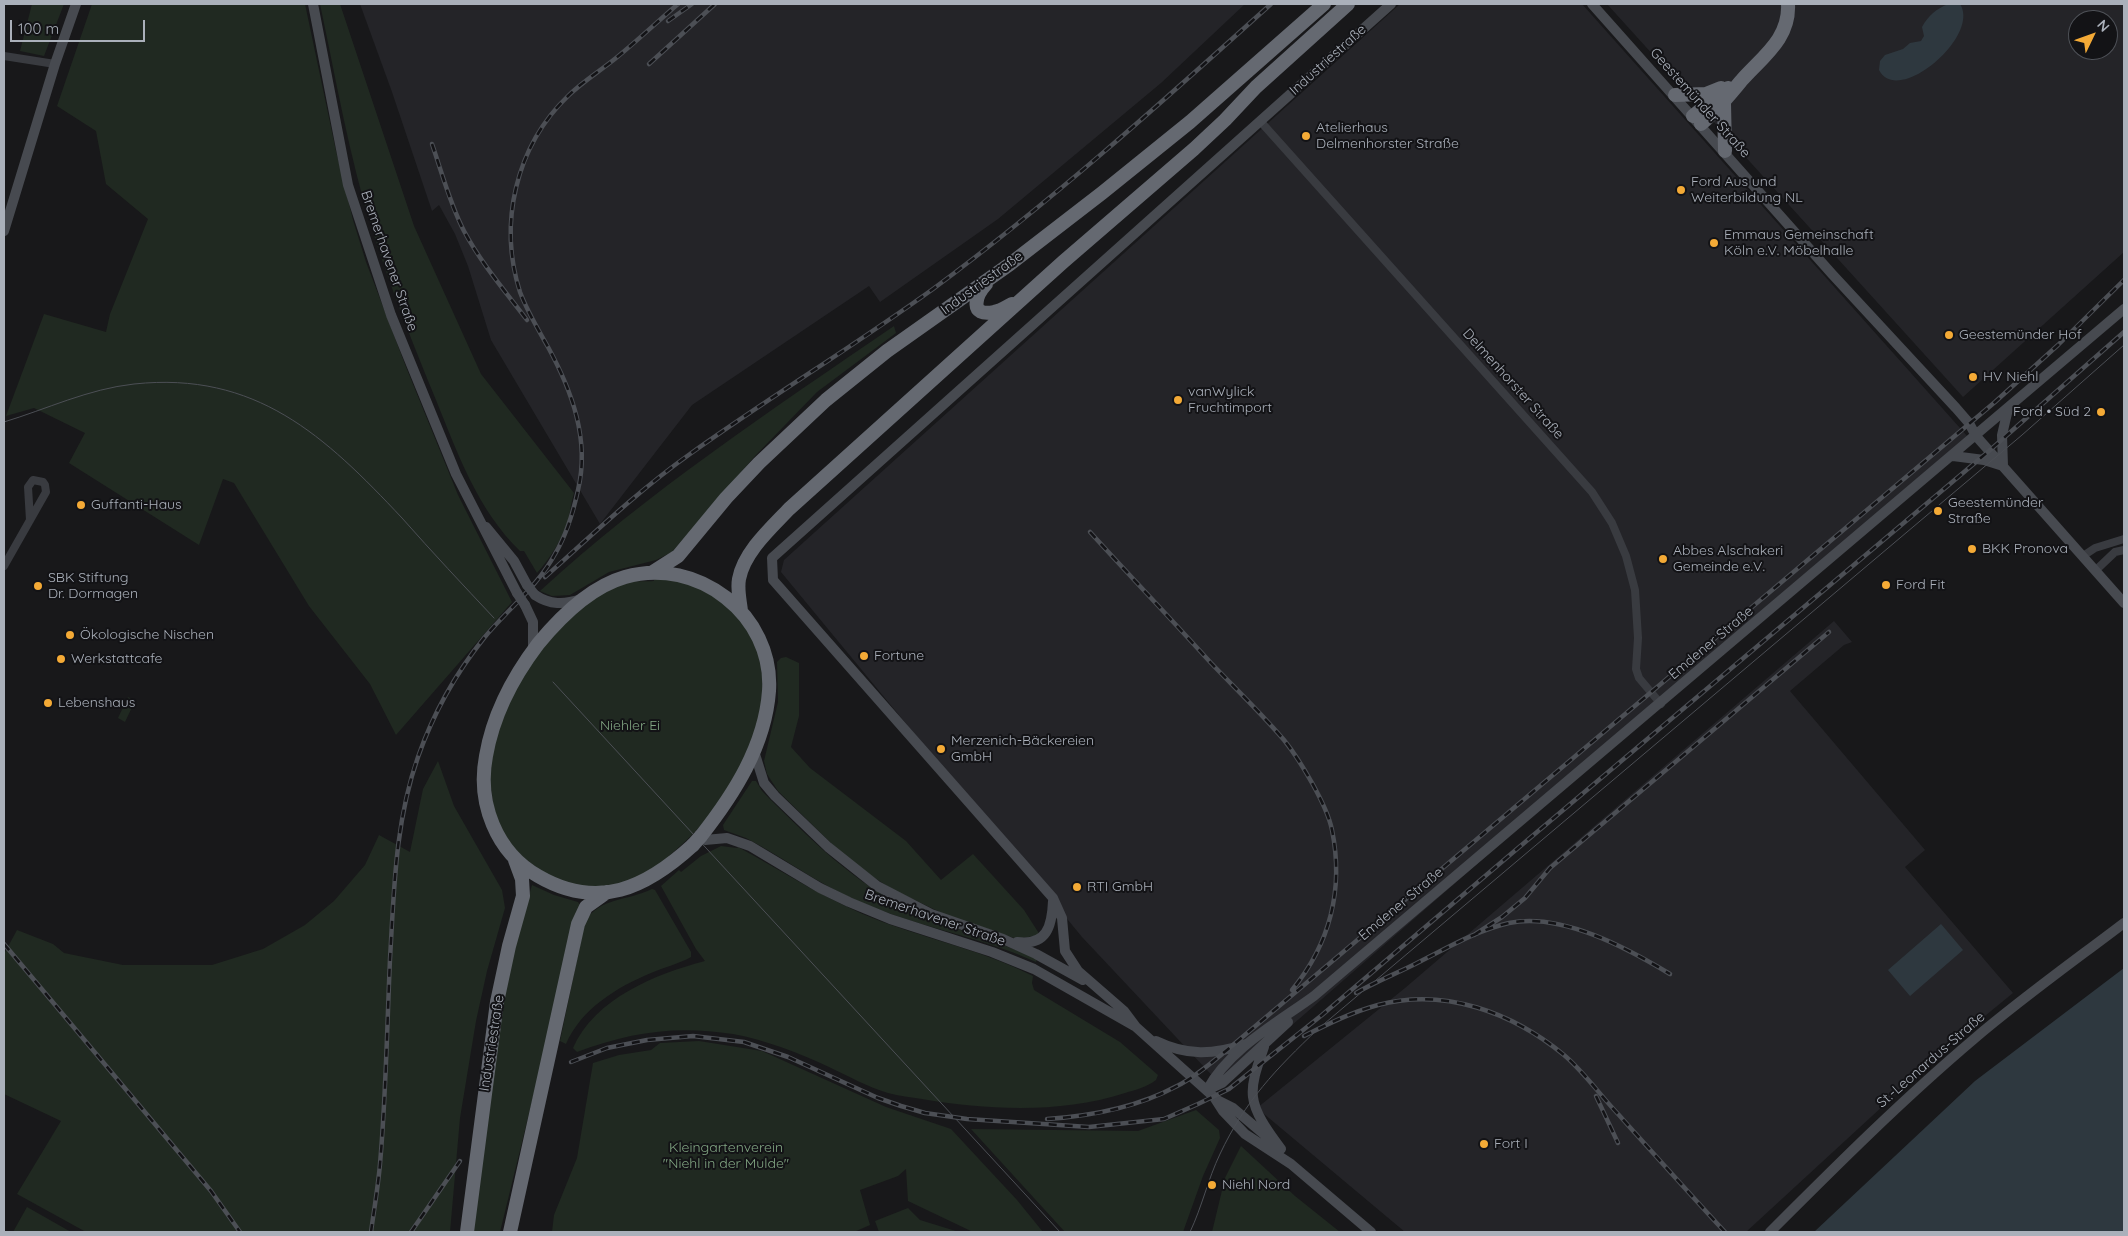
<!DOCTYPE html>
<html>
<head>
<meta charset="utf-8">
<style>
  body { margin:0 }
  #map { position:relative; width:2128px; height:1236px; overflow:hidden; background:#18181a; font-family:Quicksand,sans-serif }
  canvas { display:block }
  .frame { position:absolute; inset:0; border:5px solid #aab0ba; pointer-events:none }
  .north { position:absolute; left:2068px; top:10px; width:50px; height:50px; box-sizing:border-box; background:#131316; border:1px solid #4f5258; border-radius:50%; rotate:48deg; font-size:14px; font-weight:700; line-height:20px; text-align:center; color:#aab0ba }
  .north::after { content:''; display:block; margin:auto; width:18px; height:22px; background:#f4aa36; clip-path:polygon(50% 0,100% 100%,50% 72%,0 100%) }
  .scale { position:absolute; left:10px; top:20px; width:135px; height:22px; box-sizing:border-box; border:2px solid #aab0ba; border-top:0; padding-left:6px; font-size:15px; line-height:18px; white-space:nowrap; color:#aab0ba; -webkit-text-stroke:4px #131316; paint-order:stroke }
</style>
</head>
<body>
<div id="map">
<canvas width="2128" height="1236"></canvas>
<div class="frame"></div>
<div class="north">N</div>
<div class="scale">100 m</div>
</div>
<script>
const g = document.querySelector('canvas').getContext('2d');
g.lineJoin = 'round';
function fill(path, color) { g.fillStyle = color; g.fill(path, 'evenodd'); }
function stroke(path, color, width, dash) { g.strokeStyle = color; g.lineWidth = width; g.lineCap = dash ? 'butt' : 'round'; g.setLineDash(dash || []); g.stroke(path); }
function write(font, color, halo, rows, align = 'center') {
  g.font = font + ' Quicksand,sans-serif'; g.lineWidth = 4; g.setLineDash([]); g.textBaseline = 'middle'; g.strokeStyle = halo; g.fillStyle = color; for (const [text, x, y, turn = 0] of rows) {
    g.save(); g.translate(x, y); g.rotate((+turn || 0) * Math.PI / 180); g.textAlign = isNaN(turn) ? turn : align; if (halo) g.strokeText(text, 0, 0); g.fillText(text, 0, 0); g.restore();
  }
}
fill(new Path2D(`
  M360,4H1245L1161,83L998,219L880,302L869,286L692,405L600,524L491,340L468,266L455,234L439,205L432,211L392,92Z
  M1400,4H1582L1968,437L1222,1086L1082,937L781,572L784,560Z
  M1607,4H2124V252L1963,397ZM2078,20H2108V50H2078Z
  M1834,621L1852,642L1844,645L1790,691L1925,850L1905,867L2013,993L1947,1047L1746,1232H1405L1257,1108L1405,988Z`), '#242428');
fill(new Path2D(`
  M32,4H64L44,56L20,51Z
  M92,4H305L336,151L353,220L366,262L406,367L458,495L512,602L396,735L370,684L309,606L234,483L223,479L199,545L69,463L85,433L34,408L6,416L44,314L106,332L110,314L148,219L106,184L96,131L57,106Z
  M320,4H340L414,226L481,374L574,493C571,503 570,512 568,521C563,538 549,560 537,573L524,551H520C477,509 458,454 436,400C413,344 390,287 372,229C349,156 336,79 320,4Z
  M894,326L896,333L817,392L755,456L672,552L656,560L609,572L570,595L552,596L540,591C649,491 773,409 894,326Z
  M654,578C666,580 679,580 691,584C708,589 725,603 737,616C789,673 752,761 711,813C699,829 684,843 669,856L670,859C650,872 629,885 605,887C562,891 516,862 498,823C494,815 493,803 492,794C491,787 488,779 488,772C489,764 492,757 493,750C508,686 559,605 624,583C633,580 644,582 654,581Z
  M786,657L799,663V716L791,747L810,768L906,841L941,880L973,854L1024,910L1040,935L1017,939L944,914L892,889L870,875L837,849L778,791L767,774L764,761L778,702L777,662L781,658Z
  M128,697L135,701L125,722L118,718Z
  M438,761L454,806L502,890L505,908L487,971L476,1021L460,1118L450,1232H86L17,1194L61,1121L4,1094V954L17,930L53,944L64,953L123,965H212L263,949L305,925L334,901L365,865L379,835L410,852L423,789Z
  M752,781H756L762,791C808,837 854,884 913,911C953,930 997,940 1037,959L1036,962C983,938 924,928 870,906C825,889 788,860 746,838C739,835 731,833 724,830L723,825Z
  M721,846L737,848L738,847C785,873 830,902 880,921C931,940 984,951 1033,976L1032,983L1034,990L1120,1042L1158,1075L1156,1080C1147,1087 1135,1090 1125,1093C1060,1114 988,1110 922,1099C911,1097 899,1096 888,1093C868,1087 848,1076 829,1067C799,1053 766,1040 733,1034C676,1025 630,1032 577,1052L573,1048C595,998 656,974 705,961L696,949L661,886L679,870L681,872L701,856Z
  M532,885L554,895L578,902L580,905L500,1232H472L495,1048L516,939Z
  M652,889L655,890L691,952V957C679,964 664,967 651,973C617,987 581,1009 566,1044L560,1041L585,921C601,897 628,901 652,889Z
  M699,1041L762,1051L886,1107L951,1129L1017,1200L1043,1232H973L908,1201L906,1169L898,1176L860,1190L870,1225L854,1232H552L554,1215L577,1158L593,1063L619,1055L651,1050L660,1043Z
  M1196,1110L1219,1130L1220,1138L1203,1176L1183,1232H1065L971,1129L1138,1131Z
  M1241,1146L1295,1196L1340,1232H1212L1225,1178Z
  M27,1207L71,1232H13Z
  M908,1208L920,1220L959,1232H879L875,1221Z`), '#202921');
fill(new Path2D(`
  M1948,4H1960C1981,36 1898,107 1879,70L1880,61L1885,55L1903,49L1910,43L1921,41L1924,36L1922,27C1928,16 1936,9 1948,4Z
  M1941,924L1963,950L1910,996L1888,970Z
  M2124,968V1232H1814L1975,1081Z`), '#2e383f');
stroke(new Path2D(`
  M4,56L55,64
  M1261,122L1592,492L1612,523L1626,556L1635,590L1638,638L1636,669L1639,678L1661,704
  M2083,556L2095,548L2124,539
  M4,566L46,492L45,485L43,482L33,480L28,487L30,520
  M2096,570L2115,552L2124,550`), '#393b40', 8);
stroke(new Path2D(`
  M313,4L348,185L391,315L456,474L517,593
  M1592,4L1832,274L1956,408L1969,423L1976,436L2124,603
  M4,231L55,64L76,4
  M1953,456L1984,460L2003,466L2002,435L2008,409
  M486,527L514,561L527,585
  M535,595C550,605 564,605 581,599
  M525,605L533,622V651
  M754,751L764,783L775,796L828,847L877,886L931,914L1003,939L1036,954L1083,980
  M705,840L727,838L750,846L820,888L849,902L890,919L992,952L1034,969L1136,1027L1214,1097L1223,1111L1245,1134L1291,1164L1371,1232
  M1017,942C1047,946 1052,926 1053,901
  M1136,1027L1124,1011L1078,971L1065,951L1062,918L1053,898L773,580L772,558L1391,4
  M1156,1041C1187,1056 1213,1055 1246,1044
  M1264,1047C1259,1062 1251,1081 1253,1097C1255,1115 1271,1135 1281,1149
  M1207,1090C1229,1049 1277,1023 1314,996L2124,309
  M1207,1090L1222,1083L1288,1022
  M1217,1100L1233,1108L1273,1142
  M1770,1232C1836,1166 1902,1100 1974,1039C2022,998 2074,961 2124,923`), '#474a50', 10);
stroke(new Path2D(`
  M1675,95L1706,94L1721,88
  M1724,103L1725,151
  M1693,116L1728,88
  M1701,124C1716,111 1728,97 1741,81C1762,57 1790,39 1788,4
  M986,284C975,296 969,317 994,312C1000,311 1006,307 1012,304
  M653,572L678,556L726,498L759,463L826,400L887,351L1010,264L1102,193L1190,122L1324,4
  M741,611C740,601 737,590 739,579C744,552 771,528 789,509L1063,262L1194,149L1225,120L1256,87L1348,4
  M693,845C646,888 598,911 538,876C496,852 477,803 486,756C493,715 513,677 538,644C561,616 590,587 625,577C697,556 774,615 769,691C765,746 734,794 701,836
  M467,1232L497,1002L509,946L523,896L522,879L515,860
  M510,1232L578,924L586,907L607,892`), '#656971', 14);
stroke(new Path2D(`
  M4,422C47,409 88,389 134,384C256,371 325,436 402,518C432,552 463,585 494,618
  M553,682L1060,1232
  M1190,1232C1202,1207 1208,1179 1220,1154C1245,1101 1276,1069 1318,1029L2022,435L2124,345`), '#4c4f55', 1);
const rail = new Path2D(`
  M668,21L692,4
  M649,64L715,4
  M432,144C442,173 450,204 464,231C481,263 505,291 527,320
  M1090,532C1130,576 1171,619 1211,663C1235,688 1261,713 1284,740C1300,760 1327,805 1332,830C1344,889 1330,944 1292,990
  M545,577C592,535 639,490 690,454C770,397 854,346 933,289C1052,201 1161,103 1271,4
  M1474,935L1502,917L1525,898L1550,868L1829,632
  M4,944L211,1191L240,1232
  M1356,993C1377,981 1400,972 1421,961C1449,947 1478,930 1509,923C1561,912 1627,948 1670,974
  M1304,1036C1328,1024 1352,1012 1378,1005C1445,987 1513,1013 1564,1055C1583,1071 1601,1096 1618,1114C1654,1154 1689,1193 1725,1232
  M571,1062L607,1048L647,1040L693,1036L744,1042L788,1057L878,1098L901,1106L925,1113L967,1119L1089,1127L1164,1119L1198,1104L1229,1089L1322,1015L1511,854L1989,451L2124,332
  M1596,1096L1618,1143
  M1047,1119C1092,1116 1136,1108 1177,1086C1195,1077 1211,1063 1227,1050L1995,402L2058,345L2124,280
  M371,1232C374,1210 378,1187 380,1164C386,1096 387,1027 390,959C394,891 395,822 418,757C433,714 456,673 484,638C507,610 538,586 555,554C567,534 573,513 578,490C590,440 572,391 548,347C538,329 527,311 520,292C498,223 516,146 568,96C582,82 600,71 616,58C637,41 657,22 678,4
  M411,1232L460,1161`);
stroke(rail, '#4c4f55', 4.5);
stroke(rail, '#131316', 2.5, [8]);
stroke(new Path2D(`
  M527,585L535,595
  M517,593L525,605`), '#474a50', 10);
stroke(new Path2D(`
  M693,845L701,836`), '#656971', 14);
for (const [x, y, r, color] of [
  [1306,136,5,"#f4aa36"],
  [1681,190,5,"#f4aa36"],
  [1714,243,5,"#f4aa36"],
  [1949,335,5,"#f4aa36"],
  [1973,377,5,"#f4aa36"],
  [1178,400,5,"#f4aa36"],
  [2101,412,5,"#f4aa36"],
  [81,505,5,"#f4aa36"],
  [1938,511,5,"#f4aa36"],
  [1972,549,5,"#f4aa36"],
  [1663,559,5,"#f4aa36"],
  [1886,585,5,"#f4aa36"],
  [38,586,5,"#f4aa36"],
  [70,635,5,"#f4aa36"],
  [864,656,5,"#f4aa36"],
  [61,659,5,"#f4aa36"],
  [48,703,5,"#f4aa36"],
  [941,749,5,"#f4aa36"],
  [1077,887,5,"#f4aa36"],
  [1484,1144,5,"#f4aa36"],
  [1212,1185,5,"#f4aa36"]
]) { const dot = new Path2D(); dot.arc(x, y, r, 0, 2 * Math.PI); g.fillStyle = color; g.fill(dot); stroke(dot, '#131316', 2); }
write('14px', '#aab0ba', '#131316', [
  ["Industriestraße",1328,60,-42],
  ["Geestemünder Straße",1700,103,48],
  ["Bremerhavener Straße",389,261,71],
  ["Industriestraße",982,283,-36],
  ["Delmenhorster Straße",1513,384,48],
  ["Emdener Straße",1711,643,-40],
  ["Emdener Straße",1401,904,-40],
  ["Bremerhavener Straße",935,918,19],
  ["Industriestraße",492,1043,-81],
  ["St.-Leonardus-Straße",1931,1060,-41]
]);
write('14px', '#aab0ba', '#131316', [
  ["Atelierhaus",1316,128],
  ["Delmenhorster Straße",1316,144],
  ["Ford Aus und",1691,182],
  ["Weiterbildung NL",1691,198],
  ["Emmaus Gemeinschaft",1724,235],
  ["Köln e.V. Möbelhalle",1724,251],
  ["Geestemünder Hof",1959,335],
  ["HV Niehl",1983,377],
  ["vanWylick",1188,392],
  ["Fruchtimport",1188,408],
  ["Ford • Süd 2",2091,412,"right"],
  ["Geestemünder",1948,503],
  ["Straße",1948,519],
  ["Guffanti-Haus",91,505],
  ["BKK Pronova",1982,549],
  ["Abbes Alschakeri",1673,551],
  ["Gemeinde e.V.",1673,567],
  ["SBK Stiftung",48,578],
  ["Dr. Dormagen",48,594],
  ["Ford Fit",1896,585],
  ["Ökologische Nischen",80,635],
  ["Fortune",874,656],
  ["Werkstattcafe",71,659],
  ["Lebenshaus",58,703],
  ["Merzenich-Bäckereien",951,741],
  ["GmbH",951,757],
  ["RTI GmbH",1087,887],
  ["Fort I",1494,1144],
  ["Niehl Nord",1222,1185]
], 'left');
write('14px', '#81a582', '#131316', [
  ["Niehler Ei",630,726],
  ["Kleingartenverein",726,1148],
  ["\"Niehl in der Mulde\"",726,1164]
]);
</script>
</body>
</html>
